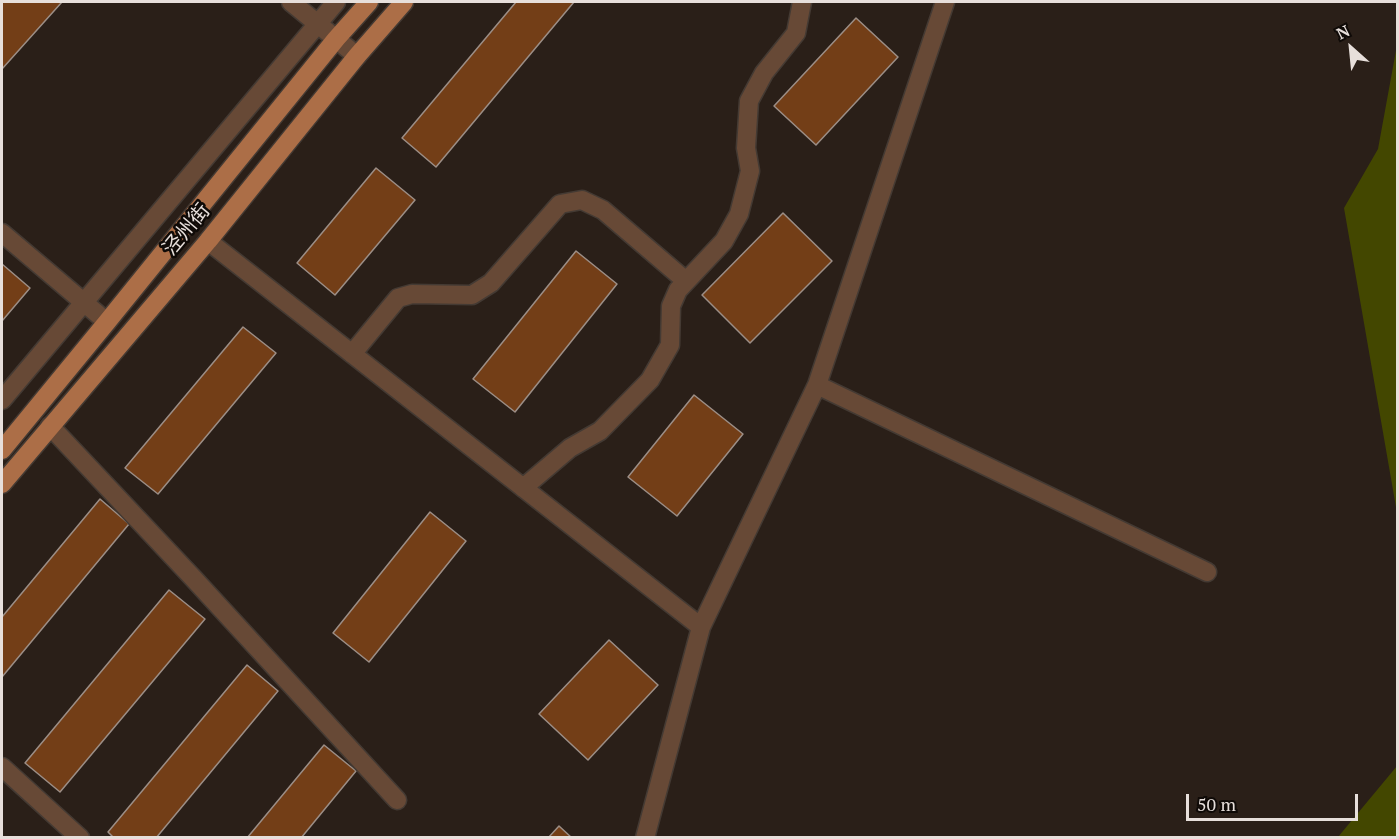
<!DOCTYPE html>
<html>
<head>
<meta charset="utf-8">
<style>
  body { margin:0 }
  #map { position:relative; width:1399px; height:839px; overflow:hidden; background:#2a1f18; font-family:"PT Serif",serif }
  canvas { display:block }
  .frame { position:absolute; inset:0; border:3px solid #e7dfdb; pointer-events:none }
  .north { position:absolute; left:1321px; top:18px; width:60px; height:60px; -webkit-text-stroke:4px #0f0a07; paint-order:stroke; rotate:333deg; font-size:16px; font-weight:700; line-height:24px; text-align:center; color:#e7dfdb }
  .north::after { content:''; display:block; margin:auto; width:21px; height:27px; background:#e7dfdb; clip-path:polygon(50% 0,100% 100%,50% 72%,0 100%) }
  .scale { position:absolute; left:1186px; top:794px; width:172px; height:27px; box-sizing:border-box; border:3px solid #e7dfdb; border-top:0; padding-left:8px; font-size:18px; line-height:21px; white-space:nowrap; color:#e7dfdb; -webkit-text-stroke:4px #0f0a07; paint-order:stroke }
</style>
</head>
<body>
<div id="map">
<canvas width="1399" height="839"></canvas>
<div class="frame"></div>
<div class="north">N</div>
<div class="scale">50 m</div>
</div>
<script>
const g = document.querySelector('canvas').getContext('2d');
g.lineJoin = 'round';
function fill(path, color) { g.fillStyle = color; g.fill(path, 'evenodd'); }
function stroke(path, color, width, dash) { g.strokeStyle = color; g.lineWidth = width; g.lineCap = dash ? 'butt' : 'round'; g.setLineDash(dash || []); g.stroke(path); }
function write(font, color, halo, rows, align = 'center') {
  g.font = font + ' "PT Serif","Noto Sans SC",serif'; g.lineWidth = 5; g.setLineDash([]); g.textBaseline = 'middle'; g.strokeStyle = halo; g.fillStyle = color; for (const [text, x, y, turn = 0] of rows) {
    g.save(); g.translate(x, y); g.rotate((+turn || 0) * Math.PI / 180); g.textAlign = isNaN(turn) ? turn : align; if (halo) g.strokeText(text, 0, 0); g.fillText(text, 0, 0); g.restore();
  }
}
fill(new Path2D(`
  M1397,45H1398L1397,513L1344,208L1378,149Z
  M1397,766V837H1338Z`), '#434700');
const building = new Path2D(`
  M2,2H62L2,69Z
  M516,2H574L436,167L402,138Z
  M856,18L898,57L816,145L774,106Z
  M376,168L415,200L335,295L297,263Z
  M783,213L832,261L750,343L702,295Z
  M576,251L617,284L515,412L473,379Z
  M2,264L30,288L2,321Z
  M243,327L276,353L158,494L125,468Z
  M694,395L743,434L677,516L628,477Z
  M100,499L129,524L2,677V617Z
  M430,512L466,541L369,662L333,633Z
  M169,590L205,619L60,792L25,763Z
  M609,640L658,685L588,760L539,714Z
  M247,665L278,691L156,838H114L108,832Z
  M324,745L356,771L301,838H247Z
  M559,826L572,838H548Z`);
fill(building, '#733e17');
stroke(building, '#9c8e86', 1.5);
const minor = new Path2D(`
  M291,2L357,56
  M2,233L107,322
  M208,241L701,627
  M352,354L398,298L412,294L472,295L491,283L560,204L582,200L603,210L686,281
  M817,385L1207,572
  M2,400L336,2
  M50,426L194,579L397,800
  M523,488L570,448L600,431L650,380L670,345L671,306L678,290L724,241L739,214L750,171L746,148L749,101L764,73L796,33L802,2
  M2,767L80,838
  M645,838L701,627L817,385L945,2`);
const major = new Path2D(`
  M2,450L107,322L336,39L369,2
  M2,484L208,241L357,56L404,2`);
stroke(minor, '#443a33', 21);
stroke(major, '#443a33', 21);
stroke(minor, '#674936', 18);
stroke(major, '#ac6e47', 18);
write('20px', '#e7dfdb', '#0f0a07', [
  ["泾州街",187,230,-50]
]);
</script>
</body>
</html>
